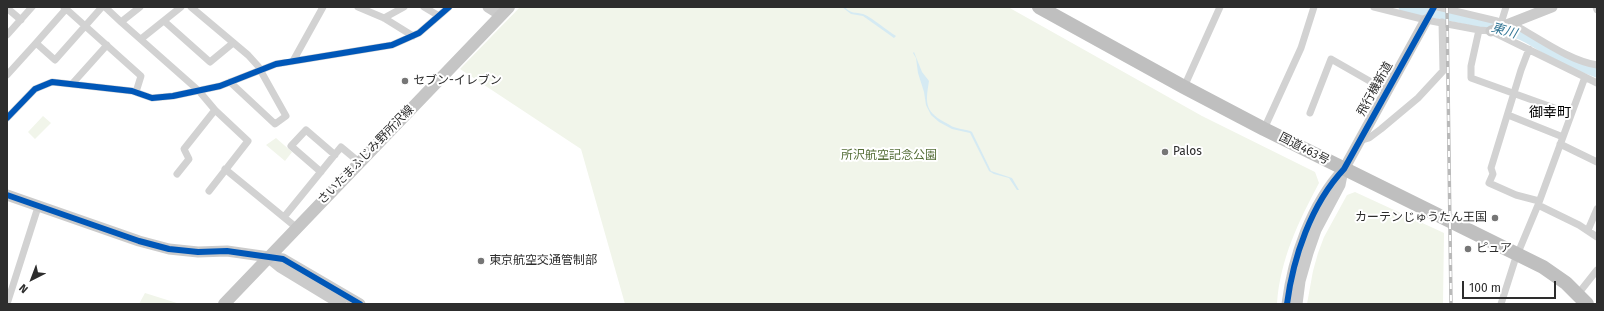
<!DOCTYPE html>
<html>
<head>
<meta charset="utf-8">
<style>
  body { margin:0 }
  #map { position:relative; width:1604px; height:311px; overflow:hidden; background:#fff; font-family:"Fira Sans",sans-serif }
  canvas { display:block }
  .frame { position:absolute; inset:0; border:8px solid #2d2d2d; pointer-events:none }
  .north { position:absolute; left:12px; top:259px; width:40px; height:40px; -webkit-text-stroke:3px #fff; paint-order:stroke; rotate:222deg; font-size:11px; font-weight:700; line-height:16px; text-align:center; color:#2d2d2d }
  .north::after { content:''; display:block; margin:auto; width:14px; height:18px; background:#2d2d2d; clip-path:polygon(50% 0,100% 100%,50% 72%,0 100%) }
  .scale { position:absolute; left:1462px; top:281px; width:94px; height:18px; box-sizing:border-box; border:2px solid #2d2d2d; border-top:0; padding-left:5px; font-size:12px; line-height:14px; white-space:nowrap; color:#2d2d2d; -webkit-text-stroke:3px #fff; paint-order:stroke }
</style>
</head>
<body>
<div id="map">
<canvas width="1604" height="311"></canvas>
<div class="frame"></div>
<div class="north">N</div>
<div class="scale">100 m</div>
</div>
<script>
const g = document.querySelector('canvas').getContext('2d');
g.lineJoin = 'round';
function fill(path, color) { g.fillStyle = color; g.fill(path, 'evenodd'); }
function stroke(path, color, width, dash) { g.strokeStyle = color; g.lineWidth = width; g.lineCap = dash ? 'butt' : 'round'; g.setLineDash(dash || []); g.stroke(path); }
function write(font, color, halo, rows, align = 'center') {
  g.font = font + ' "Fira Sans","Noto Sans JP",sans-serif'; g.lineWidth = 4; g.setLineDash([]); g.textBaseline = 'middle'; g.strokeStyle = halo; g.fillStyle = color; for (const [text, x, y, turn = 0] of rows) {
    g.save(); g.translate(x, y); g.rotate((+turn || 0) * Math.PI / 180); g.textAlign = isNaN(turn) ? turn : align; if (halo) g.strokeText(text, 0, 0); g.fillText(text, 0, 0); g.restore();
  }
}
fill(new Path2D(`
  M520,7H1008L1202,116L1315,172L1319,183C1299,221 1280,259 1277,304H625L581,149L460,69Z
  M43,116L51,123L35,139L28,132Z
  M276,138L292,152L285,161L266,145Z
  M1355,192L1444,233L1443,304H1307L1313,271L1318,253L1324,237L1347,195Z
  M145,293L180,304H139Z`), '#f1f5ea');
fill(new Path2D(`
  M842,7H845C850,14 856,12 863,14C873,18 886,30 896,36L894,38L863,16L851,14Z
  M914,52L922,72L929,81C925,105 925,112 948,124C951,126 953,127 957,128C962,130 967,129 972,132L991,171L1012,178L1019,190H1017L1009,178L994,174L989,171L970,133L952,129L939,122L931,115L926,105L924,92L918,73L916,58L913,53Z`), '#d5eaf3');
stroke(new Path2D(`
  M1404,7C1443,15 1484,20 1520,34C1532,39 1542,47 1552,52C1567,60 1582,67 1597,72`), '#d5eaf3', 11);
stroke(new Path2D(`
  M64,7L141,76L136,92
  M105,7L121,22
  M140,7L121,22L199,91L215,110L248,141L209,191
  M191,7L248,55L258,66L286,116L275,124L230,82
  M358,7L384,18L413,36
  M424,7L439,16
  M1374,7L1426,20L1479,30L1491,31L1597,83
  M1438,7L1497,21L1503,25
  M1596,7L1597,10
  M7,8L21,20
  M66,9L36,43L55,60L102,7
  M384,18L404,7
  M1426,20L1434,7
  M164,21L210,62L233,43
  M1514,21L1520,28C1543,41 1571,61 1597,65
  M1503,25L1502,20L1506,7
  M1479,30L1471,66V78L1571,114
  M7,35L32,7
  M141,39L181,7
  M1529,49L1521,70L1491,168L1493,174L1489,183L1516,195L1539,201
  M293,61L323,7
  M7,75L36,43
  M72,84L107,45
  M1184,87L1220,7
  M1310,113L1331,59L1387,91
  M1508,115L1563,137
  M7,118L35,89L52,82L132,91L152,98L173,96L220,86L276,64L392,45L419,33L449,7
  M1264,129L1301,48L1314,7
  M1359,141L1369,138L1381,129L1418,98L1443,71L1442,22
  M1560,144L1597,162
  M225,169L297,228
  M321,172L291,146L306,130L335,155
  M177,174L189,159L184,149L215,110
  M1538,205L1579,225L1597,237
  M284,217L341,147L359,162
  M1588,230L1597,209
  M1578,294L1597,270
  M7,304L38,207
  M1501,304L1515,260L1538,205L1585,77`), '#d2d2d2', 7);
stroke(new Path2D(`
  M488,7L501,15
  M1491,31L1552,7
  M7,195L139,241L169,249L198,252L227,251L283,259L360,304
  M269,258L280,267L341,304
  M1287,304C1293,258 1311,204 1344,169L1426,20
  M1297,304L1300,281L1308,253L1316,230L1340,185L1343,170`), '#cbcbcb', 11);
stroke(new Path2D(`
  M224,304L509,7`), '#c5c5c5', 12);
stroke(new Path2D(`
  M1039,7L1184,87L1264,129L1543,267L1566,283L1587,304`), '#bfbfbf', 14);
const rail = new Path2D(`
  M1447,7L1451,304`);
stroke(rail, '#b9b9b9', 3.5);
stroke(rail, '#fff', 2, [6]);
stroke(new Path2D(`
  M7,118L35,89L52,82L132,91L152,98L173,96L220,86L276,64L392,45L419,33L449,7
  M7,195L139,241L169,249L198,252L227,251L283,259L360,304
  M1287,304C1293,258 1311,204 1344,169L1434,7`), '#0057b8', 6);
for (const [x, y, r, color] of [
  [405,81,4,"#767676"],
  [1165,152,4,"#767676"],
  [1495,218,4,"#767676"],
  [1468,249,4,"#767676"],
  [481,261,4,"#767676"]
]) { const dot = new Path2D(); dot.arc(x, y, r, 0, 2 * Math.PI); g.fillStyle = color; g.fill(dot); stroke(dot, '#fff', 1.5); }
write('12px', '#2d2d2d', '#fff', [
  ["セブン-イレブン",413,81],
  ["Palos",1173,152],
  ["カーテンじゅうたん王国",1487,218,"right"],
  ["ピュア",1476,249],
  ["東京航空交通管制部",489,261]
], 'left');
write('12px', '#2d2d2d', '#fff', [
  ["飛行機新道",1375,89,-61],
  ["国道463号",1304,149,27],
  ["さいたまふじみ野所沢線",366,155,-46]
]);
write('12px', '#546d37', '#fff', [
  ["所沢航空記念公園",889,156]
]);
write('italic 13px', '#347796', '#fff', [
  ["東川",1504,31,16]
]);
write('14px', '#000', '#fff', [
  ["御幸町",1550,113]
]);
</script>
</body>
</html>
